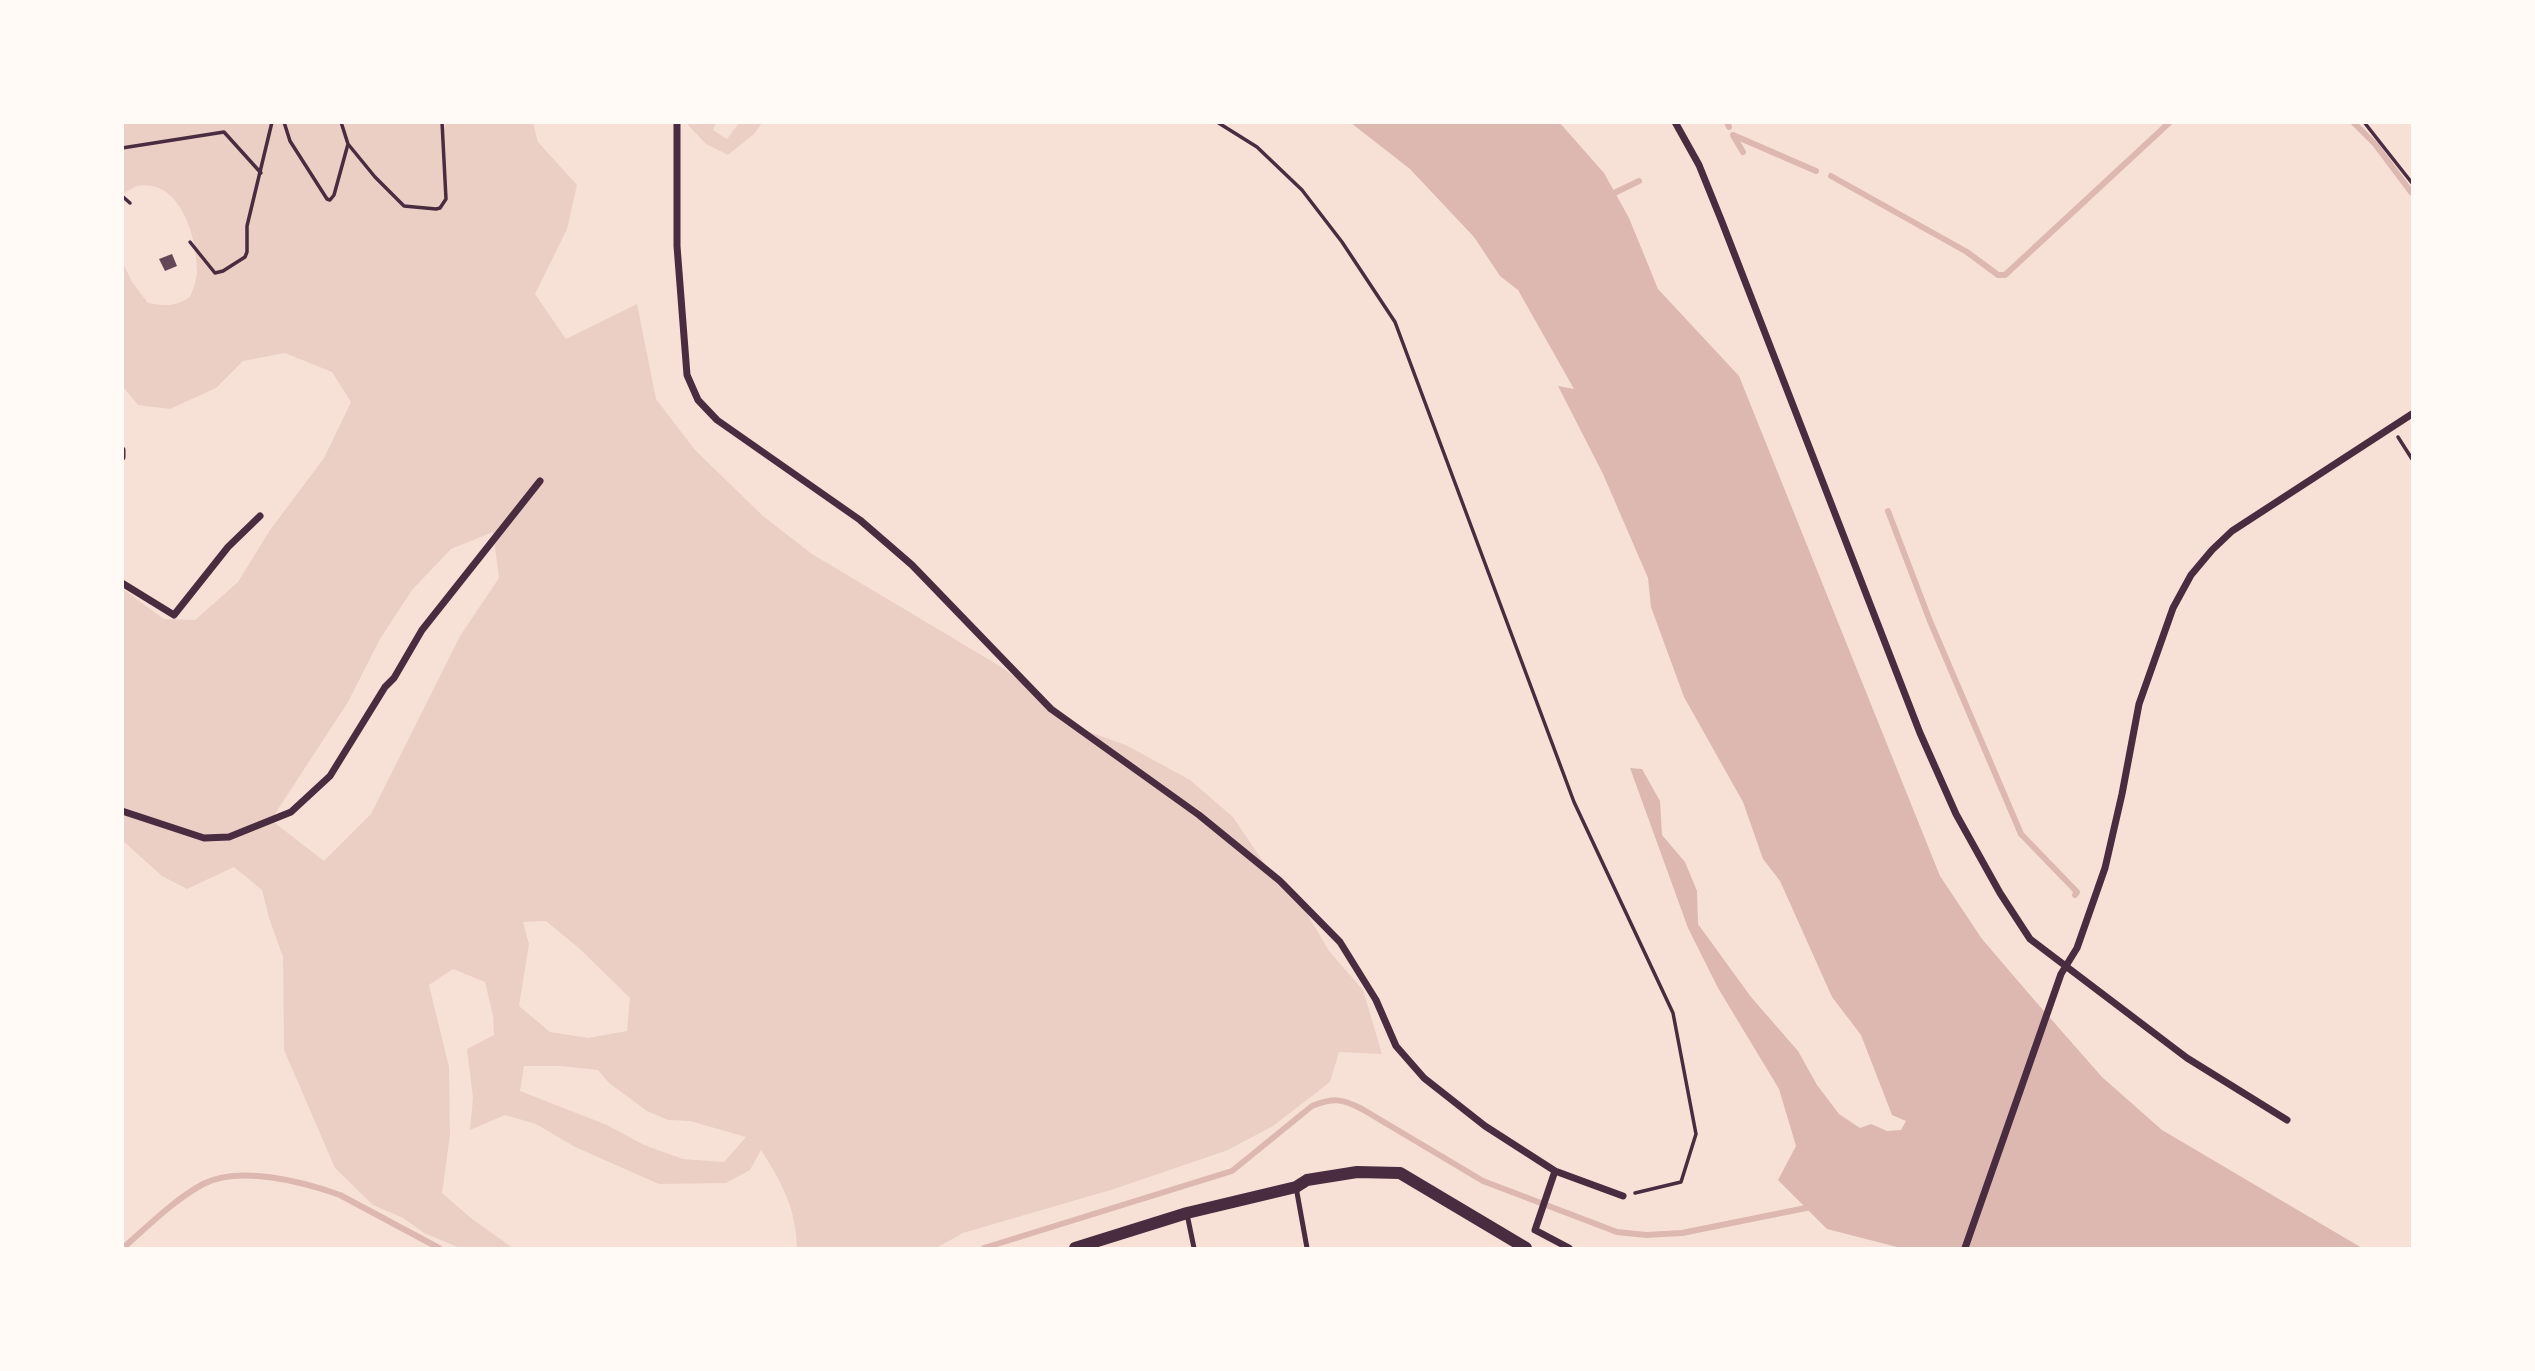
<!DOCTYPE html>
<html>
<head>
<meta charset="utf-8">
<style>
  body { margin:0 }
  #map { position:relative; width:2535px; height:1371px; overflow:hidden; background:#f7e1d7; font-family:"Fira Sans",sans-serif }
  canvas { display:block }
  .frame { position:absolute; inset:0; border:124px solid #fffaf5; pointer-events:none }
</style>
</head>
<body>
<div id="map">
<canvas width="2535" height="1371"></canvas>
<div class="frame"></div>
</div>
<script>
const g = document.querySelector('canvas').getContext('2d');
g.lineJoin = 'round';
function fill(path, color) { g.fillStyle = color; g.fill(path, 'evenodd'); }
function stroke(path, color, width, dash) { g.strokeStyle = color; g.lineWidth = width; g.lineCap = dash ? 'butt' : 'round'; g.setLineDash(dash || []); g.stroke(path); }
fill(new Path2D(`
  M439,122L444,127L446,123H533L538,142L577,185L567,229L535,294L566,339L637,304L656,399L695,450L763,516L812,554L1003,668L1089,732L1126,745L1190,780L1233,817L1266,866L1305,910L1329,951L1363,990L1382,1054L1339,1052L1330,1082L1273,1126L1228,1150L1114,1189L963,1233L936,1248H797C796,1208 782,1183 761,1150L750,1170L726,1183L659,1184L575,1147L536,1124L505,1115L470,1130L473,1098L467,1049L494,1035L493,1016L485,982L453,969L429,985L449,1067L450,1135L442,1193L472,1219L513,1248H460L424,1233L403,1218L373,1205L335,1168L284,1050L283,957L269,918L262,890L234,867L187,889L162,876L122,840L123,589L164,619L195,620L238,582L270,530L324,458L351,402L332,372L285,353L243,361L216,388L170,409L138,405L123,387L122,261L132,282L148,303C165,306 175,307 190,297C193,289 197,279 197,270C197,239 181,178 137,186C133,187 127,192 123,194V123ZM493,532L499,578L460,636L371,814L324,861L271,820L348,702L380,639L412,590L451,549ZM546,921L581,950L630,998L627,1031L588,1038L550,1032L519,1006L529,944L523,922ZM524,1066H559L598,1070L609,1083L647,1111L668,1120L690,1121L746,1137L724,1162L683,1159L644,1145L607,1125L520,1091Z
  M689,123H716L713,130L727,139L739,123H762L754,134L728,155L706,144L688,125Z`), '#ebcfc5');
fill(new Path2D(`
  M1559,122L1604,173L1629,218L1658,289L1739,376L1940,876L1982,939L2036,1002L2102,1077L2162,1130L2362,1248H1901L1827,1229L1778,1180L1796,1146L1779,1089L1718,988L1688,928L1630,768L1642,769L1660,801L1662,835L1685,862L1697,891L1698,924L1751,997L1798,1051L1817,1085L1839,1114L1860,1128L1871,1124L1887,1131L1901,1130L1906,1121L1892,1115L1861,1035L1832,997L1780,881L1763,859L1743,802L1684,697L1651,607L1648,578L1603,474L1558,386L1574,389L1518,290L1500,276L1474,237L1410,169L1351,123Z`), '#dcb8b0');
stroke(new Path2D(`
  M1727,122L1729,127
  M2353,122L2375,144L2411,192
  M1733,135L1816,171
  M1734,137L1743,152
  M1831,176L1967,252L1998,275H2005L2170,122
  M1608,196L1639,181
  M1888,511L1930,621L2021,834L2077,892L2075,895
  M123,1248C148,1226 174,1200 203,1184C240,1165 304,1182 340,1195L439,1248
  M984,1248L1232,1171L1312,1106C1333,1098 1341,1098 1362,1109L1483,1181L1617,1232L1646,1235L1682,1233L1811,1207`), '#dcb8b0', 6);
fill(new Path2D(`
  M172,254L177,266L165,271L159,259Z`), '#644757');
stroke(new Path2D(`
  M284,122L290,141L327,199L330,200L334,195L348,144L341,122
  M1217,122L1257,147L1302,190L1342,242L1395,322L1574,802L1673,1013L1696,1134L1681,1182L1635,1193
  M2364,122L2412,183
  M348,144L375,177L404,206L436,209L440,208L446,199L442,122
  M122,148L224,132L261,173
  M122,196L130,203
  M190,242L215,273L223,271L245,257L247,252V226L272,122
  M2398,437L2412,459`), '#4a2c40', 3.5);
stroke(new Path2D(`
  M1296,1187L1307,1248
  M1187,1214L1194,1248`), '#4a2c40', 5);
stroke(new Path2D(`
  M677,122V246L687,375L698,400L717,420L860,520L912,565L1051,709L1199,815L1280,881L1340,942L1376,1000L1396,1046L1424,1078L1485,1126L1555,1171L1535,1230L1569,1248
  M1675,122L1699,165L1722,222L1920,733L1956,814L2000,893L2030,939L2187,1058L2287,1120
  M122,450V457
  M122,583L174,615L228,547L260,516
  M122,811L204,838L229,837L291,812L330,776L385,687L394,678L422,630L540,481
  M1555,1171L1623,1196
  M1965,1248L2061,974L2077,948L2105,868L2122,794L2139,704L2173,608L2191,575L2212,550L2232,531L2412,414`), '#4a2c40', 7);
stroke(new Path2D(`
  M1075,1248L1187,1213L1296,1187L1307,1180L1357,1172L1400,1173L1526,1248`), '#4a2c40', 12);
</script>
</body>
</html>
